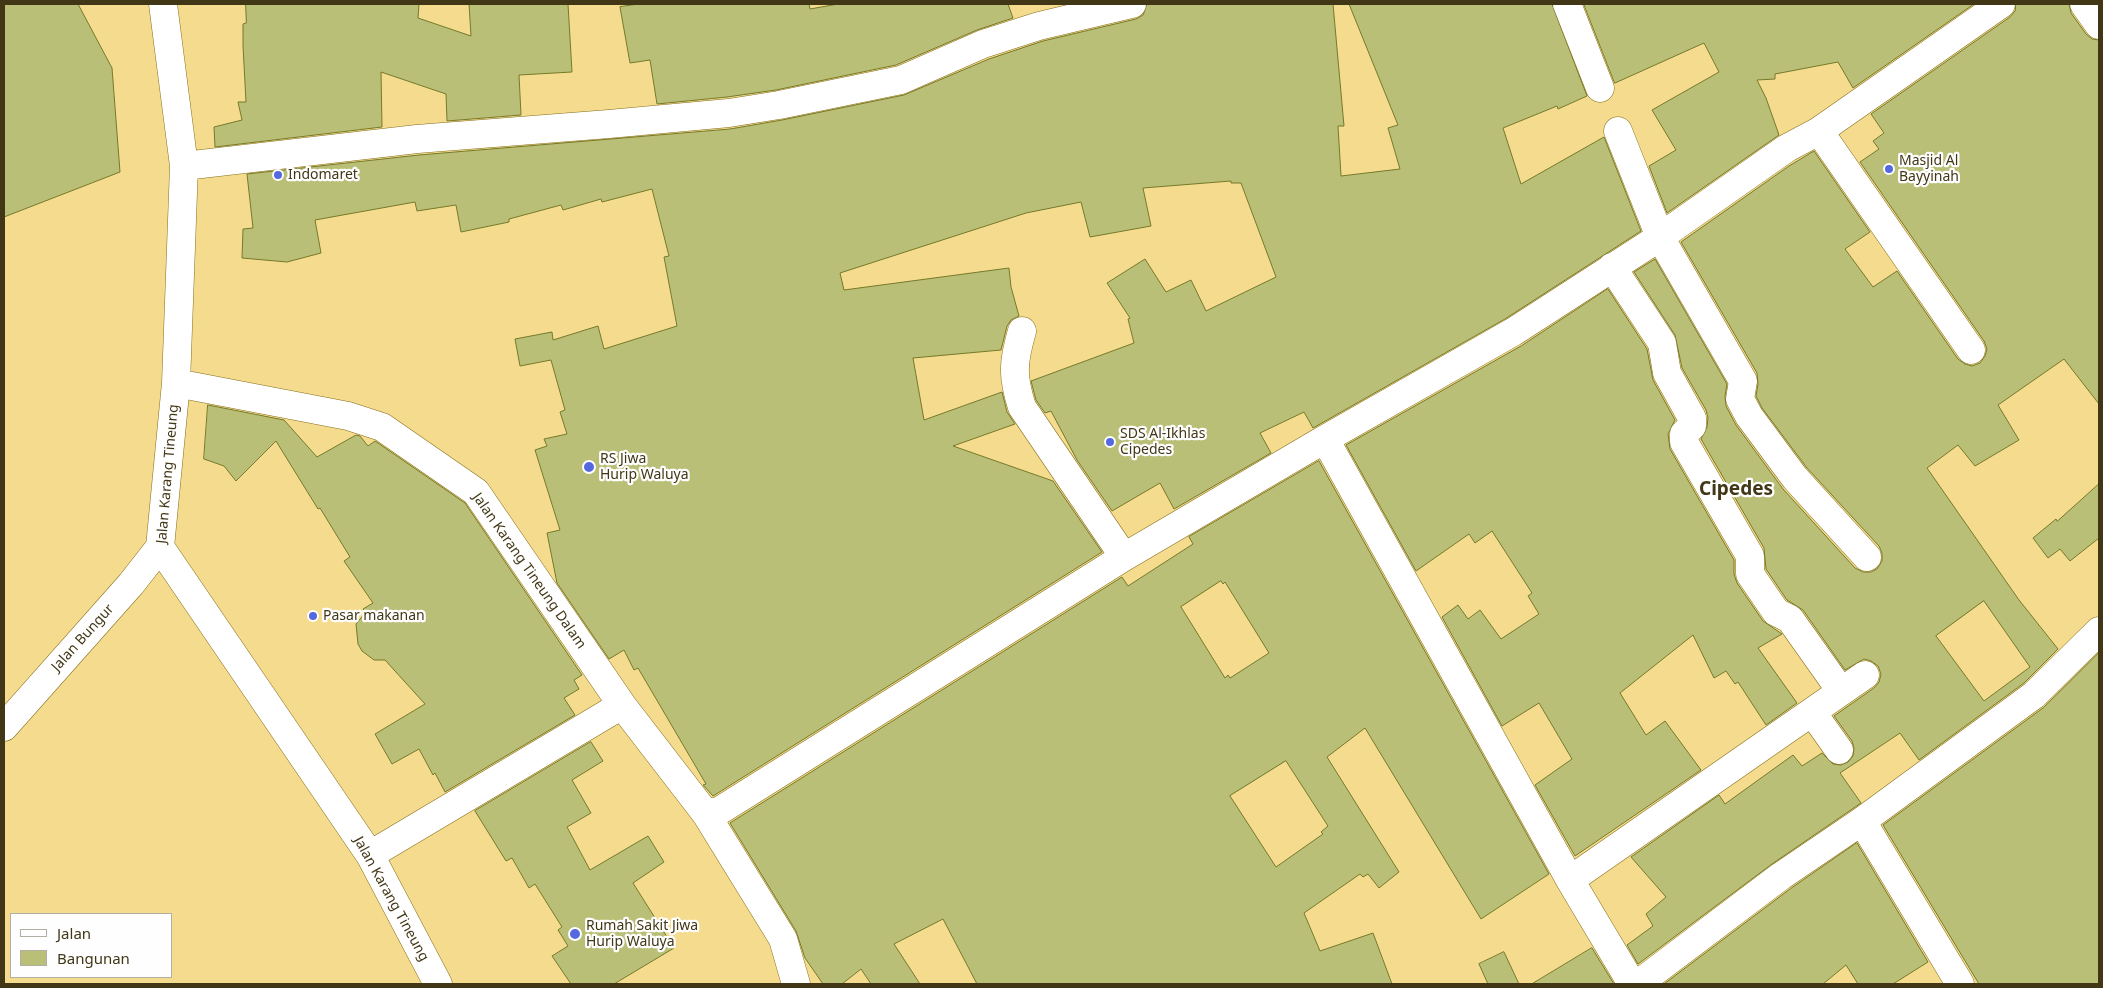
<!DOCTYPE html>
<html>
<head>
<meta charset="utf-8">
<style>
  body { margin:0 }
  #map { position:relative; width:2103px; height:988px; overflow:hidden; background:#f5db8d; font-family:"Noto Sans",sans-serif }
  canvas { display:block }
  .frame { position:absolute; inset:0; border:5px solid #413615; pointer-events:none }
  .legend { position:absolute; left:10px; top:913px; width:162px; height:65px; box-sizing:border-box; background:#fefefe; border:1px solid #b2aea1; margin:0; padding:6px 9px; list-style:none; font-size:15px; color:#413615 }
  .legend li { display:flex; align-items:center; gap:10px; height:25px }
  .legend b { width:25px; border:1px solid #b2aea1 }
</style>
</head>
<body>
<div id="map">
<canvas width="2103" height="988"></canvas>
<div class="frame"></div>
<ul class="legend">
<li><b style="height:6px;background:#fff"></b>Jalan</li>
<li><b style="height:14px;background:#b9bf76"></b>Bangunan</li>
</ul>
</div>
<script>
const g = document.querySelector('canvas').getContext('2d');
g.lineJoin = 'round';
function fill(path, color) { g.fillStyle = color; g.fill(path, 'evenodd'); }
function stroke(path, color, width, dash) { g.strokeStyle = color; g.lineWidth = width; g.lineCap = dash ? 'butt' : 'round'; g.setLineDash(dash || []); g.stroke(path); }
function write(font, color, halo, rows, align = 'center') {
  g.font = font + ' "Noto Sans",sans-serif'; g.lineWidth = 4.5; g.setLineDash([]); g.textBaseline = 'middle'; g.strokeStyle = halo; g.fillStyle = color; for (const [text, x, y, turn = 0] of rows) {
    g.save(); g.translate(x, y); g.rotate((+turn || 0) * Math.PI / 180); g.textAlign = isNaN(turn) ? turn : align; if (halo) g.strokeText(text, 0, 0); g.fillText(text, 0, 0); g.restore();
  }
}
const building = new Path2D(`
  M4,4H78L112,68L120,172L4,217Z
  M246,4H419L418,18L471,36L469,4H568L572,72L519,75L521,115L447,121L446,94L381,72L382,127L215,147L214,127L242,120L238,102H246L243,46V24L246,23Z
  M639,4H809L810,9L838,4H1008L1013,18L977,30L896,65L776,90L727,97L657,104L650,60L630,63L620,7Z
  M1147,4H1333L1344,126H1338L1341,176L1400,169L1388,128L1398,125L1349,4H1552L1587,96L1558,109L1557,106L1503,128L1521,184L1604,137L1641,231L1505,319L1313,428L1304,412L1260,433L1271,453L1174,509L1160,483L1112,511L1077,460L1051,411L1045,413L1036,400L1031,381L1134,343L1128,319L1130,318L1107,283L1145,259L1166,292L1191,280L1206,311L1276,277L1241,183H1231V181L1143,188L1151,226L1090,237L1081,202L1026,213L840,273L844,290L1009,268L1011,287L1019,316L1011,320L1007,326L1001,350L913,358L924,420L1002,392L1007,412L1015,424L953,446L1053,481L1102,552L713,796L703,785L706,784L638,668L634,670L624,650L609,659L557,583L547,533L560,530L535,450L547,446L544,439L567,434L560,412L565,410L551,360L520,366L515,339L552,332L553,340L598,326L604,349L677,326L664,257L669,256L652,189L602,202L601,199L563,210L561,205L509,219V222L461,232L456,205L417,211L415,202L315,220L321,253L287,262L242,258L243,229L253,228L247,174L419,155L730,129L782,120L904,95L989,59L1043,41L1136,19L1143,15Z
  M1584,4H1974L1853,88L1838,62L1775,74V79L1757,80L1766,98L1779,135L1667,213L1649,166L1676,150L1652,110L1719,72L1704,43L1615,83Z
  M2016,4H2069L2071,13L2086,34L2092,39L2099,40V404L2064,359L1998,405L2019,440L1975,466L1958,445L1927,468L2019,600L2058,649L2024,683L1919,760L1900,733L1840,773L1861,803L1772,864L1638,964L1627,945L1653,926L1646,914L1666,897L1631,857L1719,795L1725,804L1793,755L1802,766L1822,753L1833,764L1841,765L1848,762L1853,756L1854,748L1852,741L1834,716L1874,688L1879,682L1881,674L1878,666L1871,661L1864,659L1845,670L1803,610L1787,600L1766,569L1764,548L1701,439L1707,427L1708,418L1706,410L1682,368L1675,335L1634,272L1655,259L1727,384L1725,396L1726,406L1736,425L1783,489L1855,568L1863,572H1871L1877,569L1882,561V553L1879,546L1807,468L1762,408L1756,396L1758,384L1757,373L1681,242L1789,166L1814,151L1870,232L1845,249L1873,287L1897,271L1958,359L1965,364L1972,366L1980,363L1985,356L1987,349L1984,341L1860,162L1879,149L1873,141L1884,133L1871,114L2010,17L2015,11ZM1984,601L2030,667L1984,701L1936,636Z
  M1608,289L1647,349L1653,380L1675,420L1668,434L1670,449L1734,560V574L1737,583L1763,621L1782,634L1758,648L1797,703L1766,725L1738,682L1735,684L1726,671L1714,678L1693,635L1620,693L1646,735L1665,721L1701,770L1575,856L1535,785L1572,759L1539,703L1502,726L1442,617L1458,605L1468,619L1480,610L1501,639L1539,614L1528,596L1532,593L1492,531L1475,543L1469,534L1416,571L1346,445L1521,346Z
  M208,405L284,420L317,457L356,435L360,436L368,446L375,441L465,503L582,675L574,680L579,689L564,698L575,715L445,792L435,773L433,775L419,749L392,764L375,734L425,704L385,660H374L362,651L358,644L356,624L366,612L363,609L373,603L344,561L350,557L320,508L318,509L276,441L236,481L224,466L204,459Z
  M1319,461L1549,874L1481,919L1365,728L1327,757L1399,872L1379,888L1368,874L1363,877L1360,874L1304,913L1320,951L1373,933L1392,984H977L943,919L894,944L920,984H871L861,969L842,984H823L805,958L796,931L730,823L1122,577L1128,586L1193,544L1189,537ZM1221,581L1223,584L1225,582L1269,653L1230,678L1228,675L1225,678L1181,607ZM1286,761L1328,826L1321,832L1323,834L1276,867L1230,796Z
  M2099,484V538L2070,561L2060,549L2048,558L2033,538L2056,519L2057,521Z
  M2099,653V984H1979L1883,825L2043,708Z
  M591,742L603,761L572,780L591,813L567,827L590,870L648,836L664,862L633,883L674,948L614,984H571L552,956L568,946L558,930L562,927L535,884L529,888L512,858L506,861L475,811Z
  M1857,843L1928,962L1893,984H1858L1846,965L1823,984H1664L1790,889Z
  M1592,948L1614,984H1532Z
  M1504,952L1519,984H1488L1479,964Z`);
fill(building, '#b9bf76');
stroke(building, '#75792a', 1);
const minor = new Path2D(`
  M163,4L184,166L176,383L160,547L370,855L438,984
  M1567,4L1600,88
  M2084,4L2099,25
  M1618,131L1660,237L1743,381L1740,399L1749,416L1795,478L1867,557
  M1819,131L1971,350
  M184,166L417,139L609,124L729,113L779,105L901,80L983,44L1039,26L1132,4
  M1612,267L1662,343L1667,373L1692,418V426L1684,434V442L1750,556V574L1776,612L1790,619L1841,691
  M1022,331C1013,362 1012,376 1022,407L1124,557
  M176,383L348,416L382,427L476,492L622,705L706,814L783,939L796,984
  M1325,439L1570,880L1632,984
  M1812,712L1839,750
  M4,727L131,584L160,547
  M706,814L719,811L1124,557L1325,439L1513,332L1660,237L1787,148L1819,131L2001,4
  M1862,821L1960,984
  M370,855L622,705
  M1570,880L1865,675
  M1638,984L1781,876L1862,821L2034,695L2099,631`);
stroke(minor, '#866f1b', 29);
stroke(minor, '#fff', 28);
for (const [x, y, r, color] of [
  [1889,169,5,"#5569df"],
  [278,175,5,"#5569df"],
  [1110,442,5,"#5569df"],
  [589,467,6,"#5569df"],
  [313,616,5,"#5569df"],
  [575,934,6,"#5569df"]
]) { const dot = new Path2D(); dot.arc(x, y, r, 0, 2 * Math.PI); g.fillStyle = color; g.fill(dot); stroke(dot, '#fefefe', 2); }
write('14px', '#413615', '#fefefe', [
  ["Masjid Al",1899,161],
  ["Bayyinah",1899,177],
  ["Indomaret",288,175],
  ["SDS Al-Ikhlas",1120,434],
  ["Cipedes",1120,450],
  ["RS Jiwa",600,459],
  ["Hurip Waluya",600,475],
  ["Pasar makanan",323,616],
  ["Rumah Sakit Jiwa",586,926],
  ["Hurip Waluya",586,942]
], 'left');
write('14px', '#413615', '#fefefe', [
  ["Jalan Karang Tineung",168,474,-85],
  ["Jalan Karang Tineung Dalam",529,571,55],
  ["Jalan Bungur",83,638,-48],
  ["Jalan Karang Tineung",391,899,61]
]);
write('bold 19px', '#413615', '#fefefe', [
  ["Cipedes",1736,490]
]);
</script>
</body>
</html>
